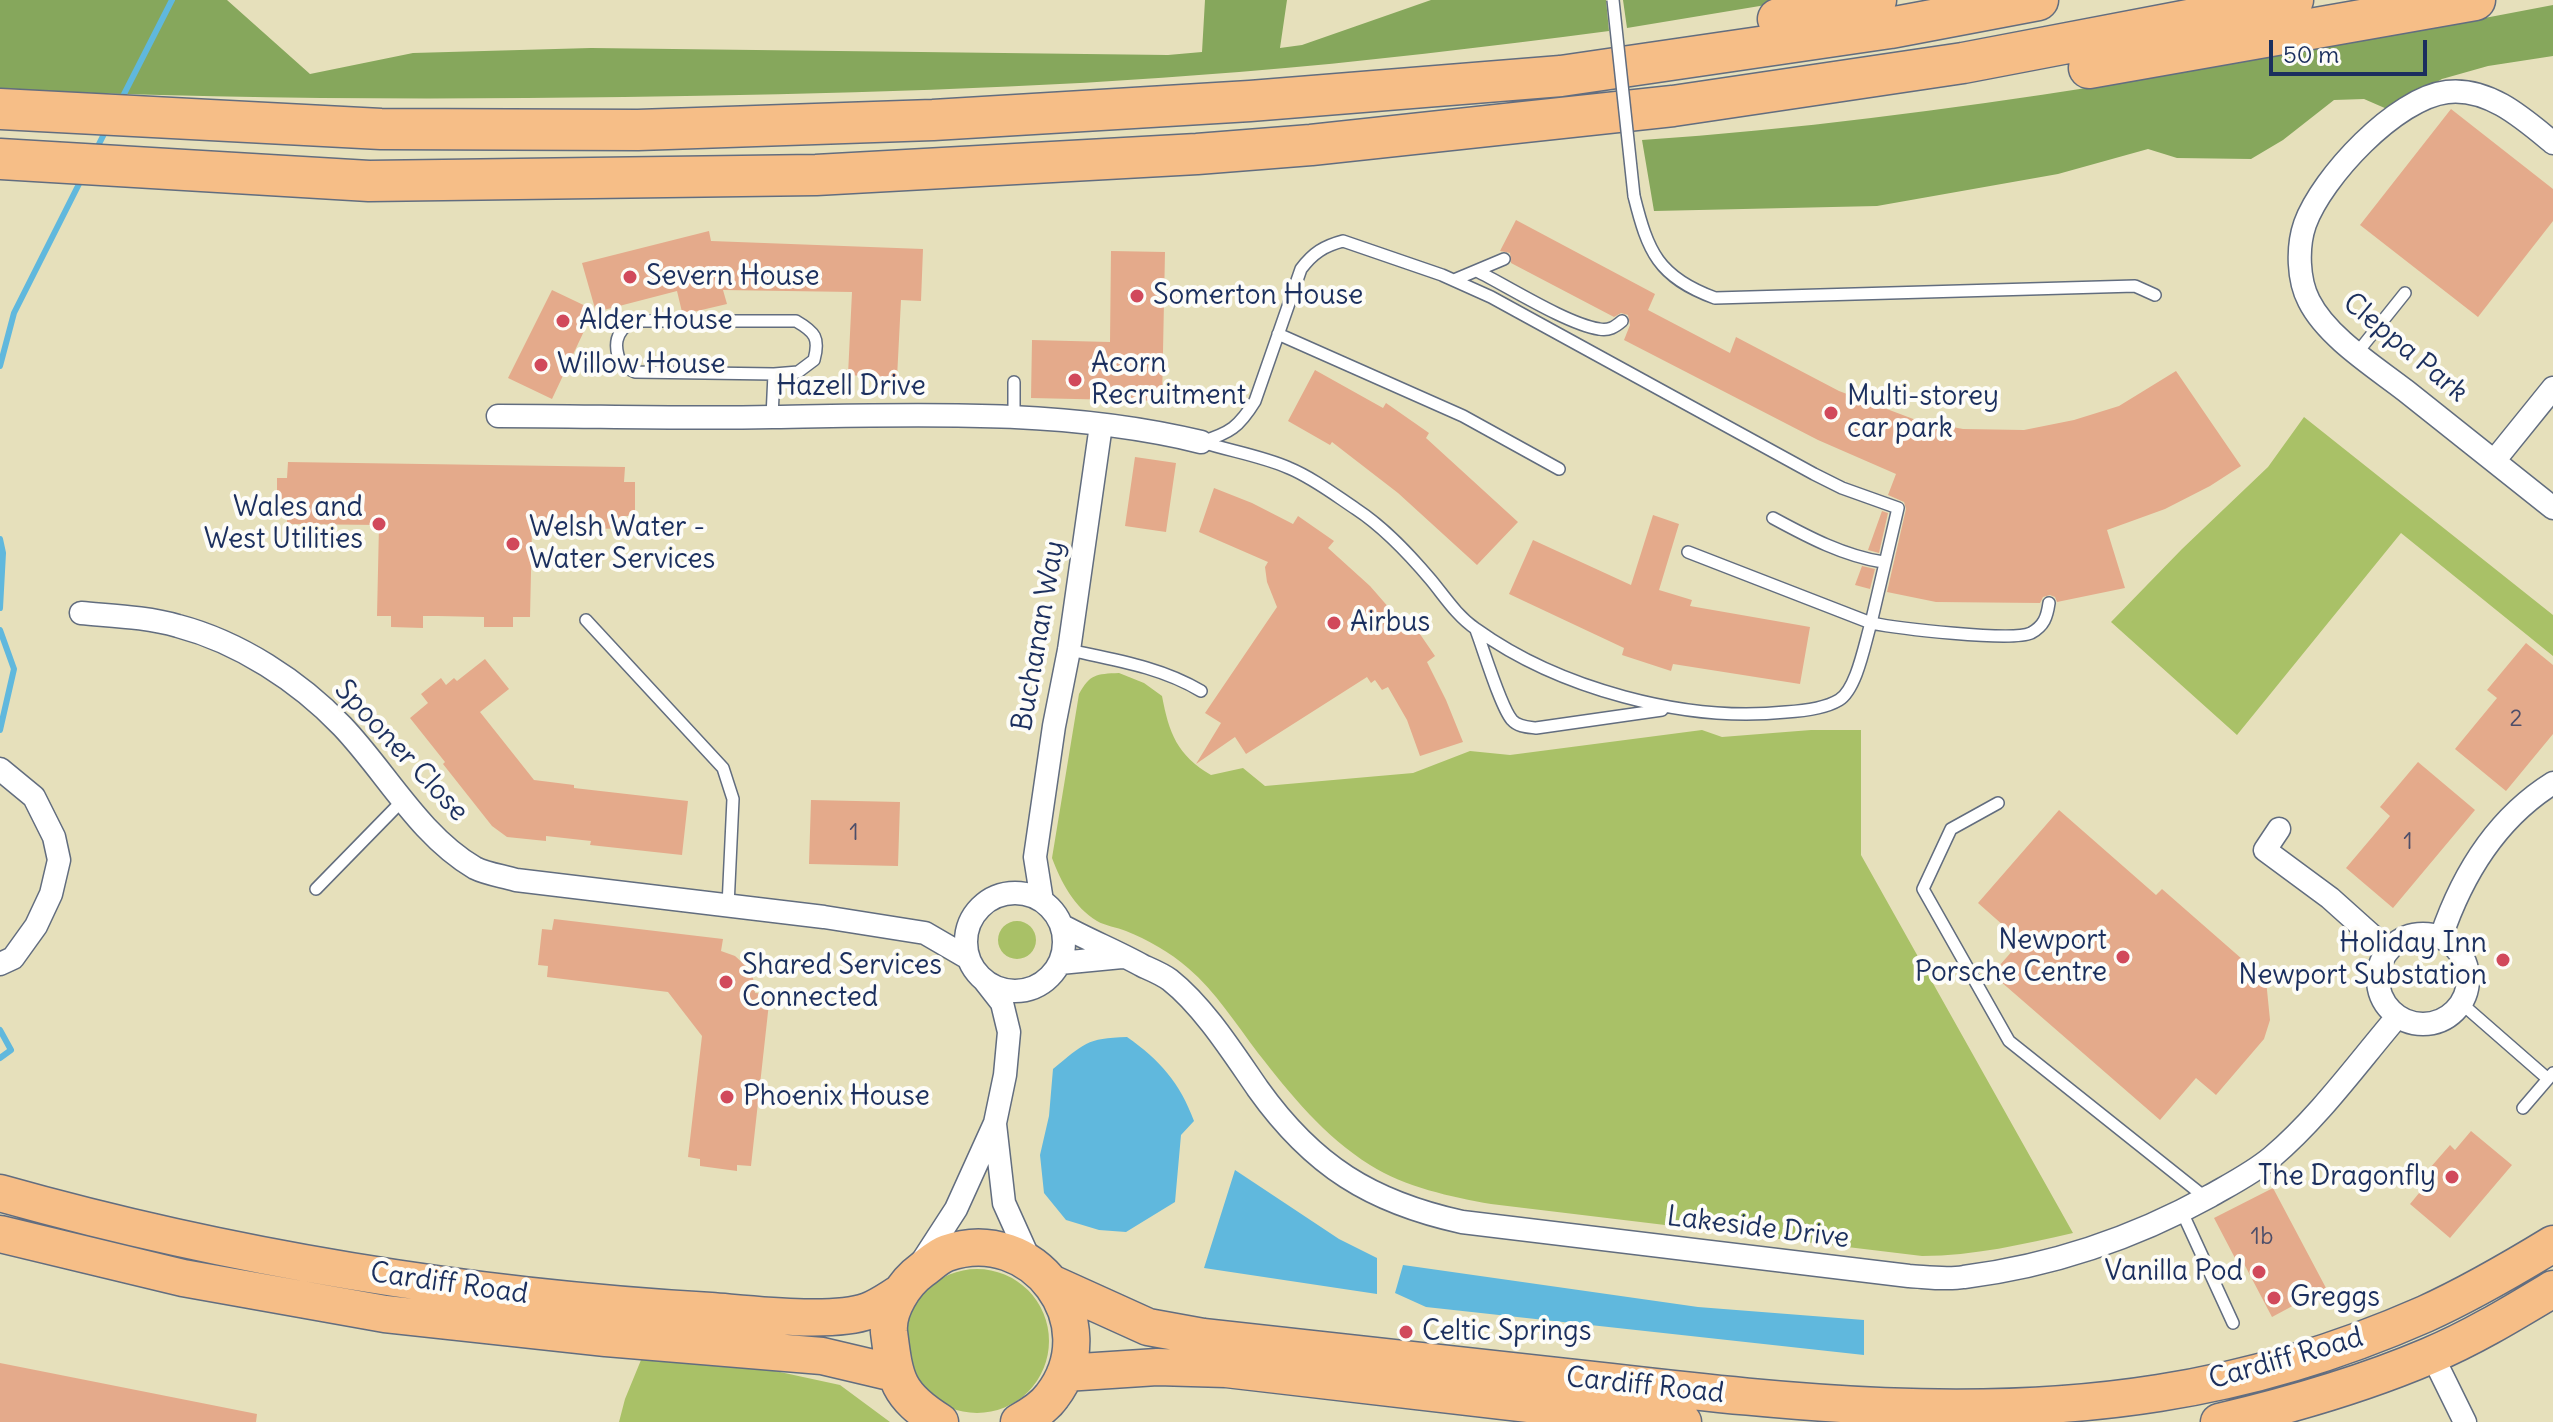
<!DOCTYPE html>
<html>
<head>
<meta charset="utf-8">
<style>
  body { margin:0 }
  #map { position:relative; width:2553px; height:1422px; overflow:hidden; background:#e6e0bb; font-family:Delius,sans-serif }
  canvas { display:block }
  .scale { position:absolute; left:2269px; top:40px; width:158px; height:36px; box-sizing:border-box; border:4px solid #1b2f5e; border-top:0; padding-left:10px; font-size:24px; line-height:28px; white-space:nowrap; color:#1b2f5e; -webkit-text-stroke:6px #fdfcf7; paint-order:stroke }
</style>
</head>
<body>
<div id="map">
<canvas width="2553" height="1422"></canvas>
<div class="scale">50 m</div>
</div>
<script>
const g = document.querySelector('canvas').getContext('2d');
g.lineJoin = 'round';
function fill(path, color) { g.fillStyle = color; g.fill(path, 'evenodd'); }
function stroke(path, color, width, dash) { g.strokeStyle = color; g.lineWidth = width; g.lineCap = dash ? 'butt' : 'round'; g.setLineDash(dash || []); g.stroke(path); }
function write(font, color, halo, rows, align = 'center') {
  g.font = font + ' Delius,sans-serif'; g.lineWidth = 8; g.setLineDash([]); g.textBaseline = 'middle'; g.strokeStyle = halo; g.fillStyle = color; for (const [text, x, y, turn = 0] of rows) {
    g.save(); g.translate(x, y); g.rotate((+turn || 0) * Math.PI / 180); g.textAlign = isNaN(turn) ? turn : align; if (halo) g.strokeText(text, 0, 0); g.fillText(text, 0, 0); g.restore();
  }
}
fill(new Path2D(`
  M2304,417L2553,615V656L2401,533L2237,735L2111,622L2182,549L2268,467Z
  M1119,673L1144,683L1162,696C1169,733 1177,755 1211,775L1243,768L1265,786L1413,773L1470,751L1510,755L1702,730L1722,737L1811,730H1861V855L2073,1233C2024,1244 1974,1256 1922,1256L1491,1204C1451,1197 1405,1187 1370,1165C1324,1136 1291,1095 1258,1053C1236,1024 1216,992 1188,968C1170,952 1148,940 1126,931C1117,927 1105,926 1097,921C1074,907 1061,882 1052,858L1079,694C1090,674 1096,674 1119,673Z
  M998 940a19 19 0 1 1 38 0a19 19 0 1 1-38 0Z
  M905 1341a72 72 0 1 1 144 0a72 72 0 1 1-144 0Z
  M641,1360L766,1369L840,1385L890,1422H619L625,1399Z`), '#a9c167');
fill(new Path2D(`
  M0,0H227L310,74L413,53L591,48L1168,55L1202,52L1205,0H1287L1280,48L1302,45L1431,0H1606L1609,31C1486,47 1363,62 1239,72C1034,89 829,94 624,97C416,100 208,99 0,89Z
  M1623,0H1796L1627,28Z
  M2553,5V56L2488,66L2442,79L2387,109L2364,99L2334,100L2283,140L2251,159L2177,158L2148,149L2058,174L1877,206L1654,211L1642,140C1948,119 2252,62 2553,5Z`), '#86a75c');
fill(new Path2D(`
  M1127,1037C1160,1060 1180,1083 1194,1121L1181,1135L1175,1202L1126,1232L1099,1230L1066,1220L1044,1193L1040,1155L1049,1116L1053,1069C1084,1044 1086,1038 1127,1037Z
  M1235,1170L1339,1239L1377,1258V1294L1204,1268Z
  M1403,1265L1698,1307L1864,1320V1355L1426,1307L1395,1293Z`), '#60b8dd');
stroke(new Path2D(`
  M121,100L172,0
  M96,150L107,128
  M0,366L14,313L82,178
  M0,539L3,553L0,608
  M0,630L14,669L0,730
  M0,1030L11,1050L0,1058`), '#60b8dd', 6);
fill(new Path2D(`
  M2451,109L2553,189V221L2478,317L2360,225Z
  M1516,220L1655,294L1648,310L1730,353L1736,337L1839,391L1916,420L1963,429L2024,430L2074,420L2119,406L2176,371L2241,466L2210,486L2165,509L2107,530L2125,588L2057,602L2055,597L2050,595L2043,597L2040,603L1936,602L1887,592L1906,509L1904,502L1888,495L1896,474L1818,440L1624,340L1630,325L1628,315L1621,313L1614,317L1511,263L1510,253L1500,251Z
  M709,231L711,241L923,249L921,301L901,300L897,378L848,375L852,292L723,290L727,304L693,312H682L677,291L596,312L582,263Z
  M1111,251L1165,252L1162,401L1031,398L1032,340L1110,342Z
  M552,290L594,310L552,399L508,378Z
  M1315,370L1383,408L1386,403L1429,433L1426,438L1518,522L1477,565L1398,493L1332,442L1330,445L1288,421Z
  M1135,457L1176,463L1166,532L1125,526Z
  M288,462L625,467L624,482H635V516H623L622,529L532,527L530,617H513V627H484V617L438,616H423V628L391,627V616H377L379,525L287,524V508H277V478H287Z
  M1214,488L1252,503L1293,524L1298,516L1334,541L1328,548L1370,586L1404,625L1411,621L1435,656L1427,662L1446,700L1463,742L1420,756L1407,720L1388,687L1382,690L1375,680L1371,683L1367,677L1246,754L1235,737L1196,764L1221,723L1205,713L1277,607L1267,582L1265,567L1268,562L1199,532Z
  M1882,511L1888,513L1879,553L1868,550Z
  M1653,515L1679,524L1659,590L1692,600L1690,606L1810,627L1800,684L1673,664L1671,671L1622,655L1624,648L1509,594L1533,540L1631,585Z
  M1862,566L1875,569L1870,589L1855,585Z
  M2526,643L2553,665V734L2506,791L2455,749L2497,698L2487,690Z
  M485,659L509,689L480,712L534,780L574,785V788L688,801L682,855L590,845L591,841L546,836V841L507,837L492,826L443,764L445,762L410,718L428,703L421,694L441,678L446,685L454,678L457,681Z
  M2418,762L2475,810L2393,908L2346,868L2390,816L2380,807Z
  M811,800L900,802L898,866L809,864Z
  M2059,810L2156,895L2162,889L2266,980L2270,1020L2264,1039L2216,1095L2196,1078L2160,1120L1992,974L2021,941L1978,903Z
  M554,919L723,939L721,951L735,956L746,966L753,978L755,993L770,994L751,1166L737,1165V1171L700,1166V1159L688,1157L702,1036L668,992L547,977L548,966L538,965L542,929L552,930Z
  M2471,1131L2512,1165L2450,1238L2410,1204L2429,1181L2423,1176L2450,1145L2455,1150Z
  M2273,1188L2326,1288L2272,1317L2241,1258L2236,1260L2214,1218Z
  M0,1363L257,1414L256,1422H0Z`), '#e4aa8b');
const lane = new Path2D(`
  M1634,196C1648,252 1658,277 1715,298L2135,286L2155,295
  M1477,271C1509,287 1567,324 1599,329C1609,331 1615,327 1622,321
  M1454,280L1504,259
  M1278,334L1463,416L1559,469
  M2357,353L2405,293
  M1014,382V417
  M772,417L774,374L798,372L814,360C820,338 815,332 796,321H633C614,332 613,347 622,366L635,372L774,374
  M1201,442C1230,433 1239,427 1255,401L1301,269C1313,253 1324,246 1343,241L1442,275L1491,297L1814,474L1842,488L1898,508L1871,623C1896,628 2012,642 2031,633C2044,626 2047,617 2049,603
  M1202,442C1230,451 1262,456 1289,468C1313,478 1335,495 1356,509C1385,528 1409,554 1431,580C1445,597 1457,616 1476,629C1558,688 1685,723 1786,712C1803,711 1824,709 1839,700C1857,689 1865,642 1871,623L1688,552
  M1773,518C1808,537 1844,556 1883,562
  M586,620L723,768L733,799L728,906
  M1476,630C1483,648 1501,708 1512,720C1518,727 1528,727 1536,728L1662,710
  M1069,650C1115,660 1161,667 1201,691
  M1998,803L1951,829L1923,889L2009,1041L2206,1198
  M316,889L403,800
  M2461,1003L2548,1079
  M2523,1108L2553,1073
  M2182,1212L2233,1323`);
const street = new Path2D(`
  M2553,143C2523,118 2488,87 2447,92C2396,98 2322,177 2305,224C2297,247 2298,280 2309,301C2327,337 2375,367 2406,391C2455,430 2504,469 2553,508
  M498,416C589,416 681,419 772,417C914,415 1062,408 1201,442
  M2494,461L2553,388
  M81,613C113,616 147,617 178,626C239,642 299,681 342,726C386,772 419,835 475,868C487,874 503,876 516,880L824,917L925,933L968,958
  M0,769L34,797L54,837L59,860L51,894L36,926L13,958L0,964
  M2279,829L2265,850L2330,898L2388,950
  M966 942a49 49 0 1 1 98 0a49 49 0 1 1-98 0Z
  M1042,901L1035,857L1054,726L1069,650L1101,425
  M1061,925C1088,940 1116,951 1143,966C1152,970 1162,974 1170,980C1204,1007 1233,1053 1258,1089C1313,1166 1371,1202 1462,1222L1909,1276C1927,1277 1946,1280 1964,1277C2050,1266 2134,1238 2210,1196C2231,1184 2253,1173 2272,1157C2319,1117 2357,1064 2397,1017
  M2378 979a45 45 0 1 1 90 0a45 45 0 1 1-90 0Z
  M2441,937C2462,875 2497,818 2553,783
  M1060,963L1122,957
  M995,1124L1004,1203L1031,1263
  M921,1263L956,1209L995,1123L1005,1075L1009,1032L1002,1003L984,980
  M2432,1355L2465,1422`);
const primary = new Path2D(`
  M0,1193C231,1258 471,1297 711,1311C750,1314 833,1324 868,1311C879,1307 890,1299 900,1293
  M0,1234L183,1278L385,1314L606,1338L822,1356L894,1373
  M1053,1284L1148,1327L1203,1337C1339,1351 1475,1366 1611,1382C1793,1403 1976,1422 2159,1393C2249,1379 2341,1351 2425,1314C2469,1294 2512,1269 2553,1244
  M1065,1373L1157,1367L1226,1369L1683,1422
  M940,1422C897,1395 895,1380 889,1332C887,1310 904,1283 922,1270C929,1265 938,1256 947,1253C1033,1223 1108,1323 1052,1396C1045,1406 1030,1416 1019,1422
  M2219,1422C2291,1405 2361,1385 2429,1356C2472,1338 2513,1313 2553,1289`);
const highway = new Path2D(`
  M1778,19L1876,0
  M2089,68L2475,0
  M0,109L381,129L638,130L933,120L1250,101L1561,76L1890,28L2038,0
  M0,159L369,181L816,175L1197,154L1311,145L1673,106L1963,63L2293,0`);
stroke(lane, '#626d7f', 14);
stroke(street, '#626d7f', 25);
stroke(primary, '#626d7f', 39);
stroke(highway, '#626d7f', 43);
stroke(lane, '#fff', 11);
stroke(street, '#fff', 22);
stroke(primary, '#f6be87', 36);
stroke(highway, '#f6be87', 40);
const laneBridge = new Path2D(`
  M1613,0L1634,196`);
stroke(laneBridge, '#626d7f', 14, []);
stroke(laneBridge, '#fff', 11);
for (const [x, y, r, color] of [
  [630,277,8,"#d1495b"],
  [1137,296,8,"#d1495b"],
  [563,321,8,"#d1495b"],
  [541,365,8,"#d1495b"],
  [1075,380,8,"#d1495b"],
  [1831,413,8,"#d1495b"],
  [379,524,8,"#d1495b"],
  [513,544,8,"#d1495b"],
  [1334,623,8,"#d1495b"],
  [2123,957,8,"#d1495b"],
  [2503,960,8,"#d1495b"],
  [726,982,8,"#d1495b"],
  [727,1097,8,"#d1495b"],
  [2452,1177,8,"#d1495b"],
  [2259,1272,8,"#d1495b"],
  [2274,1298,8,"#d1495b"],
  [1406,1332,8,"#d1495b"]
]) { const dot = new Path2D(); dot.arc(x, y, r, 0, 2 * Math.PI); g.fillStyle = color; g.fill(dot); stroke(dot, '#fdfcf7', 3); }
write('24px', '#4d4e69', null, [
  ["2",2516,719],
  ["1",854,833],
  ["1",2408,842],
  ["1b",2262,1237]
]);
write('28px', '#1b2f5e', '#fdfcf7', [
  ["Severn House",646,277],
  ["Somerton House",1153,296],
  ["Alder House",579,321],
  ["Acorn",1091,364],
  ["Recruitment",1091,396],
  ["Willow House",557,365],
  ["Multi-storey",1847,397],
  ["car park",1847,429],
  ["Wales and",363,508,"right"],
  ["West Utilities",363,540,"right"],
  ["Welsh Water -",529,528],
  ["Water Services",529,560],
  ["Airbus",1350,623],
  ["Newport",2107,941,"right"],
  ["Porsche Centre",2107,973,"right"],
  ["Holiday Inn",2487,944,"right"],
  ["Newport Substation",2487,976,"right"],
  ["Shared Services",742,966],
  ["Connected",742,998],
  ["Phoenix House",743,1097],
  ["The Dragonfly",2436,1177,"right"],
  ["Vanilla Pod",2243,1272,"right"],
  ["Greggs",2290,1298],
  ["Celtic Springs",1422,1332]
], 'left');
write('28px', '#1b2f5e', '#fdfcf7', [
  ["Cleppa Park",2405,348,40],
  ["Hazell Drive",851,387],
  ["Buchanan Way",1039,636,-80],
  ["Spooner Close",401,751,47],
  ["Lakeside Drive",1758,1228,7],
  ["Cardiff Road",449,1284,8],
  ["Cardiff Road",2286,1359,-16],
  ["Cardiff Road",1645,1386,6]
]);
</script>
</body>
</html>
